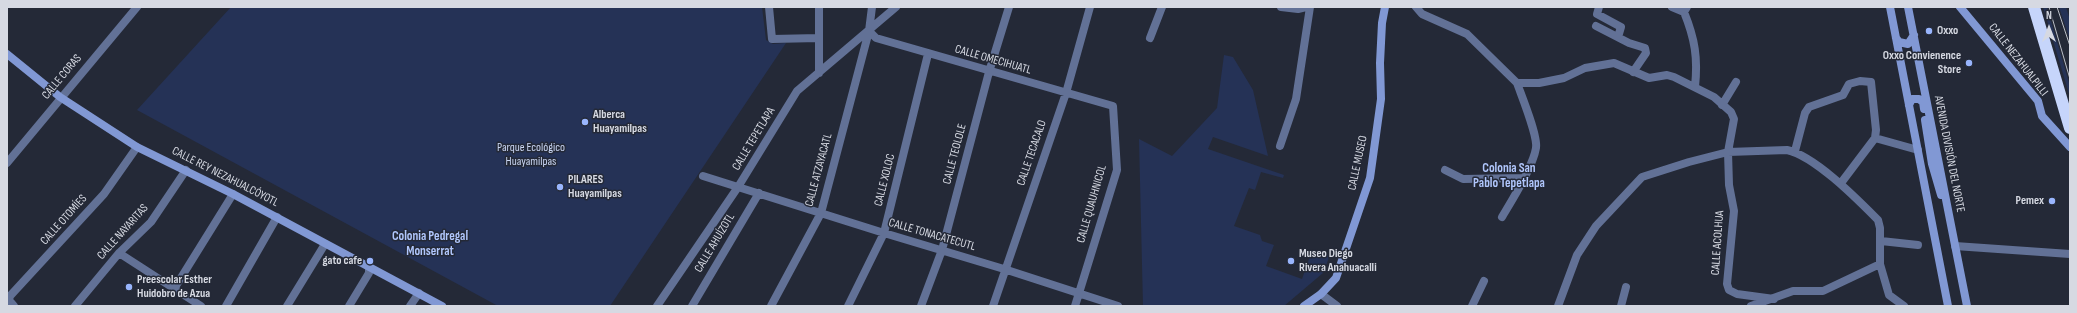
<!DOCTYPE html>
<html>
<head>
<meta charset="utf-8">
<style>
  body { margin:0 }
  #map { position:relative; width:2077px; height:313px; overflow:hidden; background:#242937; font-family:"Sofia Sans Condensed",sans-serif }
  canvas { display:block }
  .frame { position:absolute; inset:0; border:8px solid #d6d9e2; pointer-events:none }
  .north { position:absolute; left:2029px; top:8px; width:40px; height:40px; -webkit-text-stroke:3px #242937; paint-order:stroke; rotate:0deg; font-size:11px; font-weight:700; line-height:16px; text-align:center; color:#d6d9e2 }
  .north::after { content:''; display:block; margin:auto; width:14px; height:18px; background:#d6d9e2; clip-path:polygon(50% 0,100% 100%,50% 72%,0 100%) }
</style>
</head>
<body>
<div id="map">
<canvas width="2077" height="313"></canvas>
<div class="frame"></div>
<div class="north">N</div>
</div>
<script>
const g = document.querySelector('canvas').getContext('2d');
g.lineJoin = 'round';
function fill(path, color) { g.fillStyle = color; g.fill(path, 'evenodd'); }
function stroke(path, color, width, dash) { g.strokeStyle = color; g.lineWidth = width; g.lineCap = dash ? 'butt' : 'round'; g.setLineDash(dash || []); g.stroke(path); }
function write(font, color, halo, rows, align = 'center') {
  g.font = font + ' "Sofia Sans Condensed",sans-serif'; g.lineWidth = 3; g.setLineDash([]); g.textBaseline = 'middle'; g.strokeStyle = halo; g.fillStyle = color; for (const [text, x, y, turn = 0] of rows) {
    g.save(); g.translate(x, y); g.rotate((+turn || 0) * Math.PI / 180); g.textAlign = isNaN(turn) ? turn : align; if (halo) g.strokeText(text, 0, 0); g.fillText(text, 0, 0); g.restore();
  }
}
fill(new Path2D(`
  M231,7H762L766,40L773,44L786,43L610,306H498L137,110Z
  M2043,7H2047L2070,86V97Z
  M2059,7H2066L2070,20V40Z
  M1224,55L1233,57L1253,90L1268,156L1213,137L1208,149L1284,175L1283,178L1261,172L1255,190L1249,188L1234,226L1260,235L1262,241L1274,245L1266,266L1302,279L1312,250L1330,255L1323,273L1284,306H1143L1139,139L1172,156L1217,108Z`), '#253256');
stroke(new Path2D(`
  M769,7L772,39L819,38
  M1281,7L1298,9L1306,7
  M1416,7L1422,14L1467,34L1517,83H1539L1564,78L1585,68L1614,63L1649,78L1667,75L1674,77L1714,97L1731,112L1734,119L1728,152L1729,185L1734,211L1727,284L1729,290L1737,294L1774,299
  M1599,7L1597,14L1621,27L1618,37
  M1672,7L1684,12
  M1687,7L1684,12C1695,39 1698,58 1695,87
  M1596,26L1629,43L1645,48L1646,53L1633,72
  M869,31L876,38L1113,106L1117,170L1075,306
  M1150,38L1162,7
  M819,73V7
  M1722,105L1736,82
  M1875,138L1918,150
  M1280,146L1296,99L1310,7
  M1795,151L1805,113L1809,107L1843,95L1849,84L1860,81L1871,82L1876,130L1875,138L1841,183
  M7,163L137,7
  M1445,170L1463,179L1524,178
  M703,176L884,233L1004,269L1118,306
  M1502,217C1512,200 1533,167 1536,148C1538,136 1522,97 1517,83
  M1881,241L1918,245
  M1955,246L2070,254
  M119,253L201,306
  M174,289L233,194
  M1321,294L1337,306
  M14,306L9,300L10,296L104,194L137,147
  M75,306L119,253L151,222L186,170
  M226,306L277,217
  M287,306L325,244
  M349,306L369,273V268
  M410,306L419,293
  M657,306L738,187L797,91L896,7
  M692,306L759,193
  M771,306L821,213L869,31L872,7
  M848,306L884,233L928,54
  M921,306L942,250L989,72L1009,7
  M993,306L1066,93L1090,7
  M1472,306L1484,281
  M1558,306L1577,255L1596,226L1642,177L1689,162L1728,152L1787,150C1815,156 1858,200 1878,220L1880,228V264L1889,295L1904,306
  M1621,306L1626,287
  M1751,306L1793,291H1823L1880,264`), '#627196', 8);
stroke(new Path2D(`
  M1890,7L1948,306
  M1908,7L1967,306
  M1960,7L2038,101L2042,116L2070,147
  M1896,38L1899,42L1908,44L1914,35
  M7,54L60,97L137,147L233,194L442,306
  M1909,105L1912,99H1919L1923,102L1924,109
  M1925,120L1932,164L1941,195
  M1304,306L1321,294L1336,278L1370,178L1381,99L1380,63L1382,23L1385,7`), '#8198d4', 8);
stroke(new Path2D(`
  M2034,7L2070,128`), '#c6d5fb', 12);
stroke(new Path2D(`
  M2049,7L2070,79
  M2057,7L2070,46`), '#babec7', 1);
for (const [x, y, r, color] of [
  [1929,31,4,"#99b5fd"],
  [1969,63,4,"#99b5fd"],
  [585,122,4,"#99b5fd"],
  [560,187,4,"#99b5fd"],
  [2052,201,4,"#99b5fd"],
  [370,261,4,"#99b5fd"],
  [1291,261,4,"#99b5fd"],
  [129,287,4,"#99b5fd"]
]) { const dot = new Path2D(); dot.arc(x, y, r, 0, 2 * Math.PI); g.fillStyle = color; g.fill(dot); stroke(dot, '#242937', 1.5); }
write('bold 12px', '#d6d9e2', '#242937', [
  ["Oxxo",1937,31],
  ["Oxxo Convienence",1961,56,"right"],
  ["Store",1961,70,"right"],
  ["Alberca",593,115],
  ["Huayamilpas",593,129],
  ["PILARES",568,180],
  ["Huayamilpas",568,194],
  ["Pemex",2044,201,"right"],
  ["Museo Diego",1299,254],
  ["Rivera Anahuacalli",1299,268],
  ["gato cafe",362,261,"right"],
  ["Preescolar Esther",137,280],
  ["Huidobro de Azua",137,294]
], 'left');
write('12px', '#d6d9e2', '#242937', [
  ["CALLE OMECIHUATL",993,60,16],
  ["CALLE NEZAHUALPILLI",2018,60,52],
  ["CALLE CORAS",62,77,-50],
  ["CALLE TEPETLAPA",754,139,-59],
  ["CALLE TECACALO",1032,153,-71],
  ["CALLE TEOLOLE",955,154,-75],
  ["AVENIDA DIVISIÓN DEL NORTE",1949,154,79],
  ["CALLE MUSEO",1358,163,-78],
  ["CALLE ATZAYACATL",819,170,-75],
  ["CALLE REY NEZAHUALCÓYOTL",225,177,27],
  ["CALLE XOLOC",885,180,-76],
  ["CALLE QUAUHNICOL",1092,204,-74],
  ["CALLE OTOMÍES",64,220,-48],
  ["CALLE NAYARITAS",123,232,-48],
  ["CALLE TONACATECUTL",932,235,16],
  ["CALLE AHUÍZOTL",715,243,-59],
  ["CALLE ACOLHUA",1718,243,-86]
]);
write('12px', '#cad6f3', '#242937', [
  ["Parque Ecológico",531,148],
  ["Huayamilpas",531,162]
]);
write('bold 13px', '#b0c6fc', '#242937', [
  ["Colonia San",1509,169],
  ["Pablo Tepetlapa",1509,184],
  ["Colonia Pedregal",430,237],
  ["Monserrat",430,252]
]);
</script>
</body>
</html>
